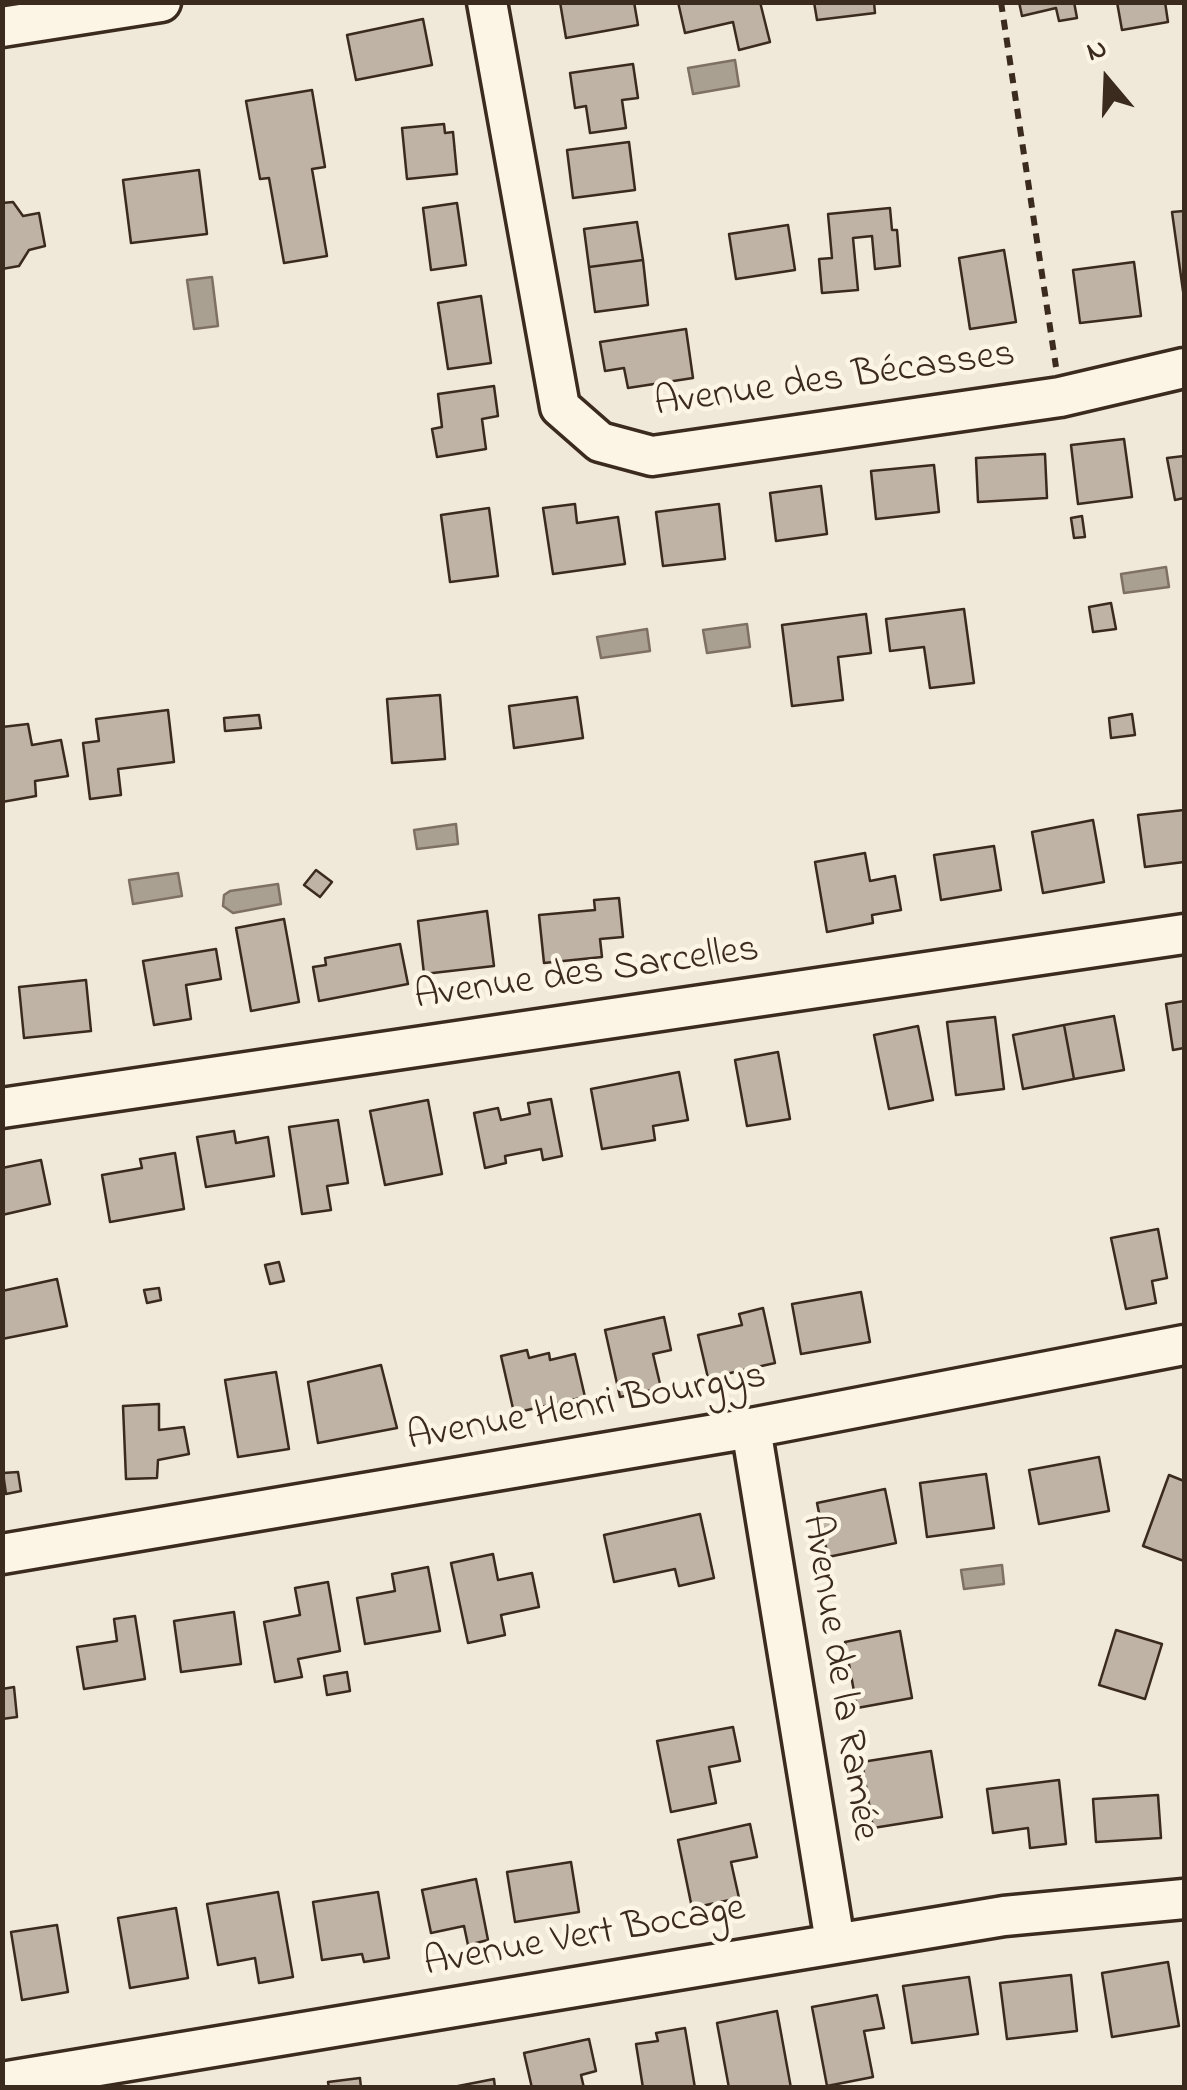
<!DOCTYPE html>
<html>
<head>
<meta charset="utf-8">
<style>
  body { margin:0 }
  #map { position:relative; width:1187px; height:2090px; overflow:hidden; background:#f0e9d9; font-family:"Indie Flower",sans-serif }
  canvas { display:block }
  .frame { position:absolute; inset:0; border:5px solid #3b2a1e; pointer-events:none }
  .north { position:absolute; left:1057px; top:30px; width:100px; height:100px; -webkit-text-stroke:8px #fcf5e5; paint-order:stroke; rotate:341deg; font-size:28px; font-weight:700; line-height:40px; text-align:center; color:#3b2a1e }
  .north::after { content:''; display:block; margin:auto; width:35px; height:45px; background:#3b2a1e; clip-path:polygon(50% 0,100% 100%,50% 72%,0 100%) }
</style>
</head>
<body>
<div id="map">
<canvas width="1187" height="2090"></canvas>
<div class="frame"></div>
<div class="north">N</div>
</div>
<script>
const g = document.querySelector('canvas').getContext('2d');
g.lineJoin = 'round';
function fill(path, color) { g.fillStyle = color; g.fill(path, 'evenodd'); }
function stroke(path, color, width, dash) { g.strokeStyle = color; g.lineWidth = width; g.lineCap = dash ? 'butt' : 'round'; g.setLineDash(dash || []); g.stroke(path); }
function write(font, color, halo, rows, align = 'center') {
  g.font = font + ' "Indie Flower",sans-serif'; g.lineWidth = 9; g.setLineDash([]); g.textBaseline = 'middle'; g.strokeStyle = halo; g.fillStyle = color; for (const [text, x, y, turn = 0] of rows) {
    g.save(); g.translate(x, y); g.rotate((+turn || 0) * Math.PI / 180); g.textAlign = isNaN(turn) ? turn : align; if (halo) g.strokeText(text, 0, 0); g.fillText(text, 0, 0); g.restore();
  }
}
const water = new Path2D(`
  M735,60L739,86L693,94L688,68Z
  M212,277L218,326L194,329L187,280Z
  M1166,567L1169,587L1124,593L1121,574Z
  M747,624L750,647L707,653L703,630Z
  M647,629L650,651L601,658L597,637Z
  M456,824L458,844L417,849L414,830Z
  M178,873L182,896L133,904L129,880Z
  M278,884L281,904L233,913L223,906L224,895L230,891Z
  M1002,1565L1004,1584L964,1589L961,1570Z`);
fill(water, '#aaa091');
stroke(water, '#7e7163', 2.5);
const building = new Path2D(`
  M560,2H634L638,25L566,38Z
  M678,2H760L770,42L739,50L733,22L685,33Z
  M814,2H874L875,13L817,20Z
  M1019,2H1074L1077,18L1059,21L1056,8L1022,16Z
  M1117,2H1165L1168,22L1122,30Z
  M423,19L432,65L356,80L347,35Z
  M633,64L638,98L622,100L626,128L590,133L586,106L575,108L570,73Z
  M312,90L325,167L312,169L327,256L284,263L269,178L260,179L246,101Z
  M444,124L445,133L453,132L457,174L407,179L402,128Z
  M629,142L635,190L573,198L567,150Z
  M199,170L207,234L131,243L123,180Z
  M13,202L23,216L39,213L45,246L29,250L19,266L2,269V203Z
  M457,203L466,265L431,270L423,208Z
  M890,208L892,230H897L900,266L875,269L872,236L853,238L858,290L822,293L819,259L832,258L828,214Z
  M1184,211V298L1172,212Z
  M637,222L643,260L589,267L584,229Z
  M788,225L795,270L736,279L729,234Z
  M1004,250L1016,322L970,329L959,258Z
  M643,260L648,305L595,312L589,267Z
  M1134,262L1141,316L1080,323L1073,270Z
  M481,296L491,363L448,369L438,303Z
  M686,329L693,378L628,388L624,368L605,371L600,342Z
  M494,386L498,416L482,419L486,449L437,457L432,429L442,427L438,394Z
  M1124,439L1132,497L1078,504L1071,445Z
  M1045,454L1047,498L978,502L976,458Z
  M1184,456V498L1175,500L1167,458Z
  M934,465L939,512L876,519L871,471Z
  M821,486L827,534L776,541L770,493Z
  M575,504L577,523L618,517L625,564L553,574L543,508Z
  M719,504L725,559L663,566L656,512Z
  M489,508L498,576L450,582L441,515Z
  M1082,516L1085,537L1074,538L1071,518Z
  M1111,603L1116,629L1093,632L1089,607Z
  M964,609L974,683L930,688L924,647L890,651L886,619Z
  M866,614L871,653L838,657L843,700L792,706L782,625Z
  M440,695L445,759L392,763L387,699Z
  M577,697L583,738L514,748L509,706Z
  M168,710L174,762L118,769L121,795L90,799L83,743L99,741L96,719Z
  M1132,714L1135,735L1111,738L1109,718Z
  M259,715L261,728L225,731L224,718Z
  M28,724L32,745L61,740L68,776L35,781L36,796L2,802V727Z
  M1184,810V862L1145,867L1138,815Z
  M1093,820L1104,882L1043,893L1032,832Z
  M994,846L1001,890L941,900L934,855Z
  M865,853L870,881L895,876L901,910L872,915L873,923L827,932L815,862Z
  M316,870L332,882L320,897L304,885Z
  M619,898L623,937L600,939L602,957L544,963L539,915L595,910L594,900Z
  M487,911L494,966L424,974L418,921Z
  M284,919L299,1002L251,1011L236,928Z
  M400,944L408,984L319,1001L313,967L326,965L325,958Z
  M216,949L221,979L186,985L191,1019L154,1025L143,961Z
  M86,980L91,1031L24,1038L19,987Z
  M1184,1001V1048L1173,1050L1166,1004Z
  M1114,1016L1124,1070L1074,1079L1064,1025Z
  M995,1017L1004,1089L956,1095L947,1022Z
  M1064,1025L1074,1079L1023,1089L1013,1035Z
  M918,1026L933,1100L889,1109L874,1035Z
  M778,1052L790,1119L747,1126L735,1060Z
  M679,1072L688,1120L653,1126L655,1140L602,1149L591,1089Z
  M551,1099L562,1156L543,1160L541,1149L505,1156L506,1163L485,1168L474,1113L498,1108L501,1120L530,1114L528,1103Z
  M428,1100L442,1174L385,1185L370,1111Z
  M338,1120L348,1183L327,1186L331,1210L302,1214L289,1127Z
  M234,1131L236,1143L268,1137L274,1176L206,1187L197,1137Z
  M175,1153L184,1209L110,1222L102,1175L142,1168L140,1159Z
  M41,1160L50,1204L2,1215V1168Z
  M1158,1229L1167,1278L1152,1281L1156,1303L1126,1309L1111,1238Z
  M279,1262L284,1281L270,1284L265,1265Z
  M57,1279L67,1326L2,1339V1291Z
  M159,1288L161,1300L147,1303L144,1290Z
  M861,1292L870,1342L801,1354L792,1304Z
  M763,1308L775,1363L708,1378L698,1335L742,1325L739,1314Z
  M664,1317L671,1350L653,1354L661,1388L620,1397L605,1330Z
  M527,1350L529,1358L549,1353L550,1360L575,1354L585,1397L514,1413L501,1356Z
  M381,1365L397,1428L318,1443L308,1382Z
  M276,1372L289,1449L238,1457L225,1380Z
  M159,1404V1430L184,1427L189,1454L158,1460L157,1478L126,1479L123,1406Z
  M1099,1457L1109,1511L1039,1524L1029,1470Z
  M18,1472L21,1491L6,1494L3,1473Z
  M986,1474L994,1528L927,1537L920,1483Z
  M1169,1475L1184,1481V1561L1143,1546Z
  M885,1489L896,1543L828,1557L817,1503Z
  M700,1514L714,1578L679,1586L675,1569L614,1582L604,1535Z
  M493,1554L498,1580L532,1573L539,1607L501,1615L505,1635L468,1643L451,1563Z
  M428,1567L440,1631L365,1644L357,1598L395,1591L392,1574Z
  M328,1582L340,1651L298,1659L302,1677L275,1682L264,1622L300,1615L295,1588Z
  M234,1612L241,1664L181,1672L174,1621Z
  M135,1616L145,1679L84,1689L77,1647L117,1641L114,1619Z
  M1116,1630L1162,1644L1145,1699L1099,1685Z
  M900,1631L912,1698L857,1708L845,1642Z
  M347,1672L350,1691L327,1695L324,1676Z
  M14,1687L17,1717L2,1719V1689Z
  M733,1727L740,1761L709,1767L716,1803L671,1812L657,1741Z
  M931,1751L942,1817L873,1828L862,1762Z
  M1059,1780L1066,1844L1030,1848L1028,1828L993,1833L987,1789Z
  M1158,1795L1161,1838L1096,1842L1093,1799Z
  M750,1824L757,1857L731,1862L739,1898L692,1908L678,1840Z
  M571,1862L579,1912L515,1922L507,1872Z
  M476,1879L488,1940L468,1945L464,1926L431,1933L422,1890Z
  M278,1892L293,1977L259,1983L255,1958L218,1965L207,1904Z
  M378,1892L389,1958L364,1962L362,1954L322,1960L313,1902Z
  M176,1908L188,1978L130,1988L118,1918Z
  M57,1925L68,1992L22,2000L11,1932Z
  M1168,1962L1179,2026L1112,2037L1102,1973Z
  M1071,1975L1077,2031L1007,2039L1000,1983Z
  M969,1977L978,2034L912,2043L903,1986Z
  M877,1995L884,2028L864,2031L873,2077L827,2086L812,2007Z
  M777,2011L791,2088H729L717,2023Z
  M685,2028L695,2088H643L636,2044L658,2041L656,2033Z
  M589,2039L596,2071L581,2075L584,2088H532L524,2053Z
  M360,2078L361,2088H329L328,2082Z
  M494,2079L495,2088H448Z`);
fill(building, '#beb3a4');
stroke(building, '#3b2a1e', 2.5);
const minor = new Path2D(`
  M487,2L560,407L600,442L652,456L1060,397L1184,368
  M2,27L161,2
  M2,1108L1184,934
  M751,1428L835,1942
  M2,1554L751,1428L1184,1345
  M2,2082L1004,1916L1184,1899`);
stroke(minor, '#3b2a1e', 45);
stroke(new Path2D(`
  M1001,2L1056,367`), '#3b2a1e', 6, [10, 8]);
stroke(minor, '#fcf5e5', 38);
write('40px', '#3b2a1e', '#fcf5e5', [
  ["Avenue des Bécasses",835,382,-8],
  ["Avenue des Sarcelles",587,976,-8],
  ["Avenue Henri Bourgys",587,1410,-10],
  ["Avenue de la Ramée",837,1678,81],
  ["Avenue Vert Bocage",585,1939,-10]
]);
</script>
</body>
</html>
